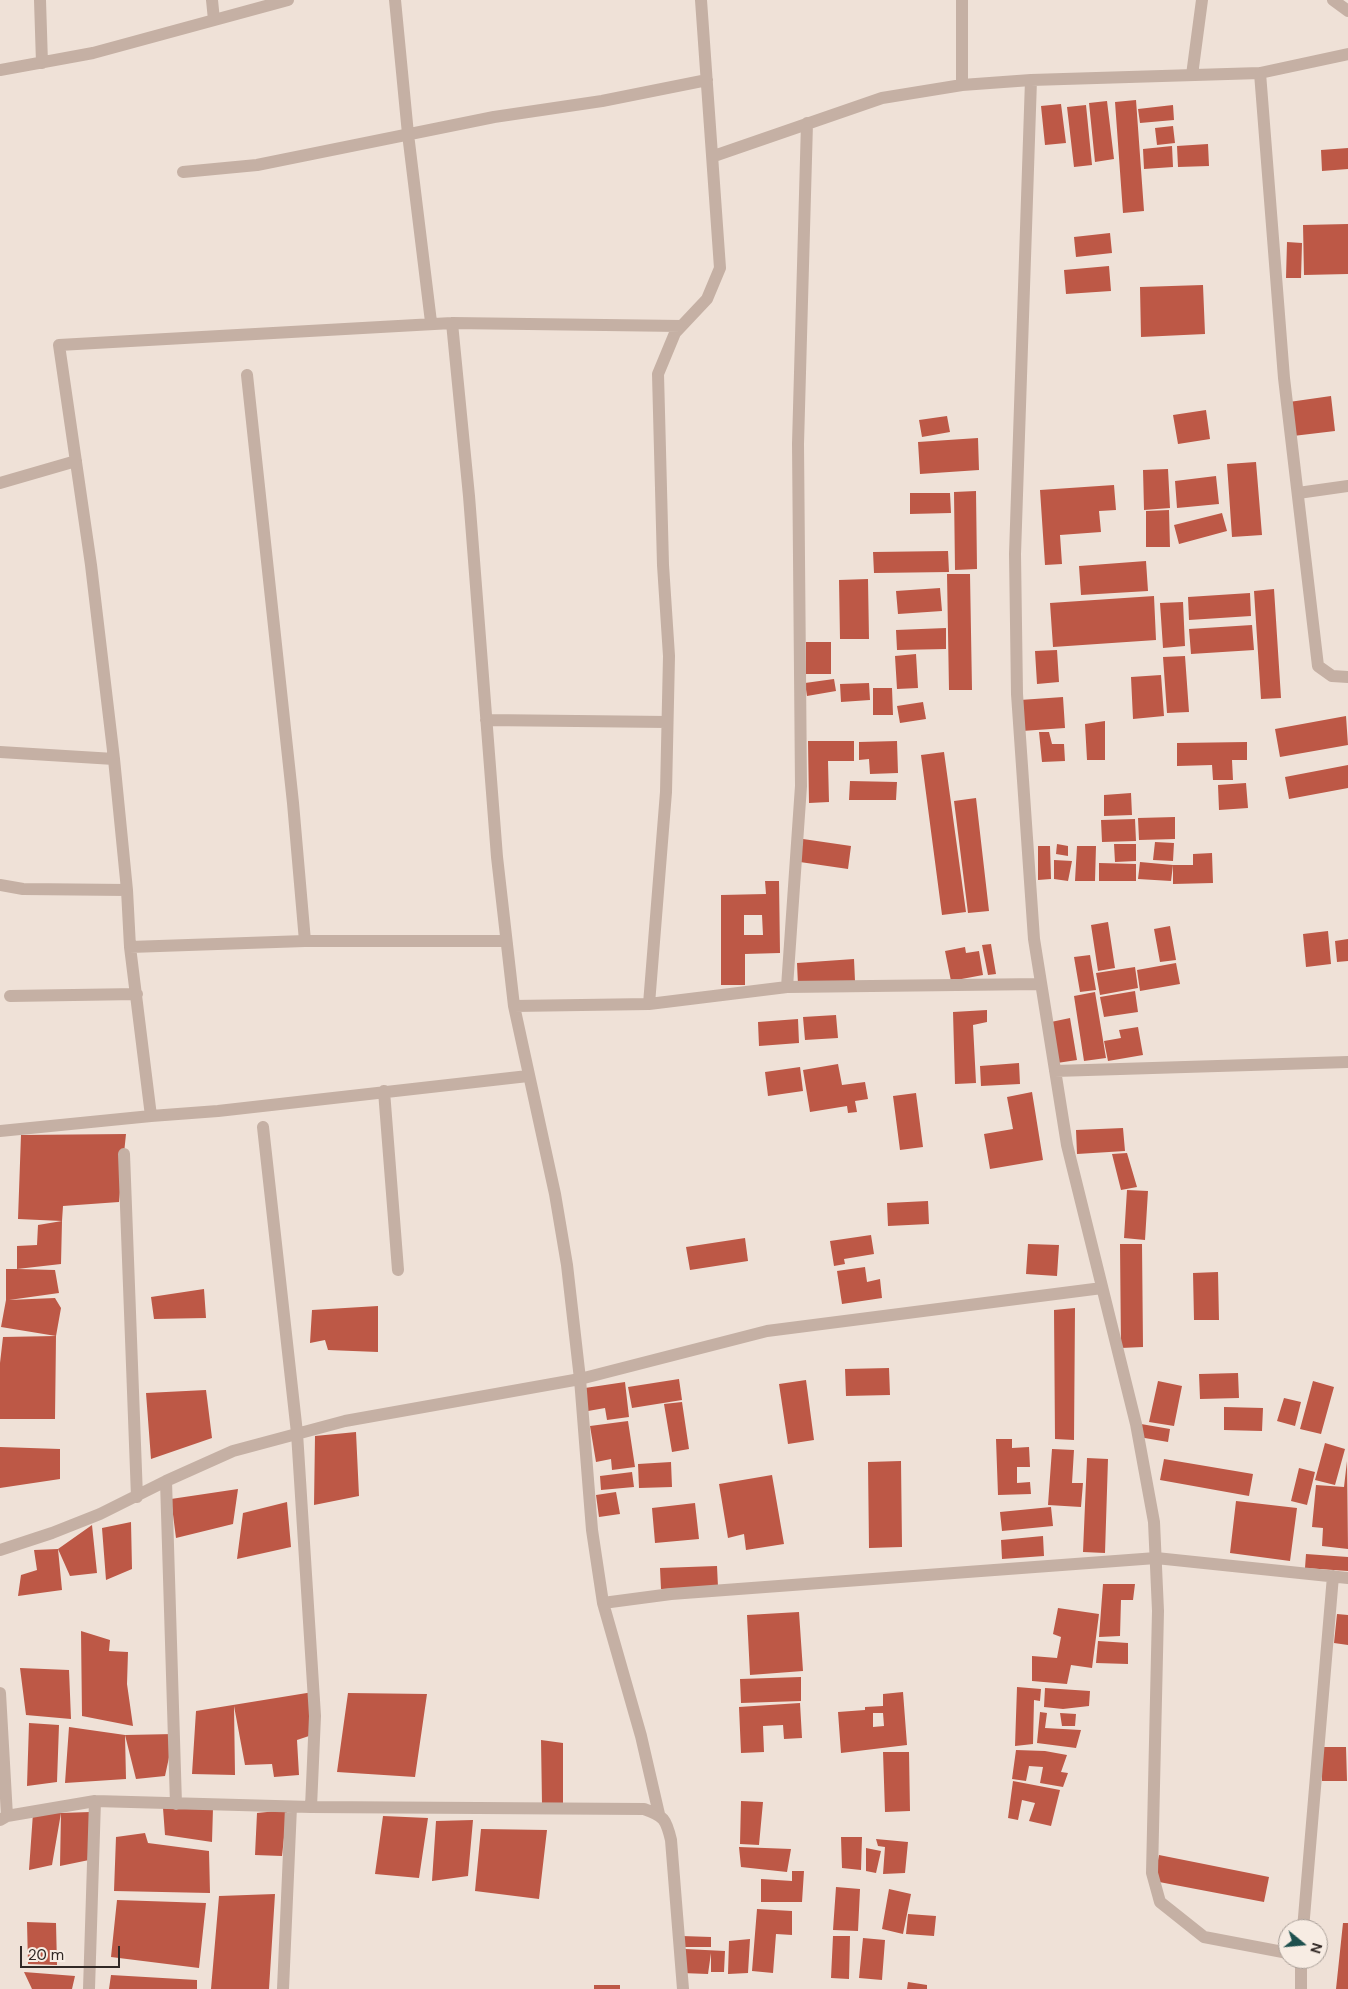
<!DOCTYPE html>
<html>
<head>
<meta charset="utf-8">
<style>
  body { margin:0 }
  #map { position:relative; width:1348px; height:1989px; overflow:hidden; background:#efe1d7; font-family:"DM Sans",sans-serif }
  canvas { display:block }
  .north { position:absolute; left:1278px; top:1919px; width:50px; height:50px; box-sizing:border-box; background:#f7ece3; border:1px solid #a89e97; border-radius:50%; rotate:107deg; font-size:14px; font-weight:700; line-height:20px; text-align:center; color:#312825 }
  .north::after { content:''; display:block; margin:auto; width:18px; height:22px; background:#1e504e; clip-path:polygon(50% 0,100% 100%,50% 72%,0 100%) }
  .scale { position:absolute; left:20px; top:1946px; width:100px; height:22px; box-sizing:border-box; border:2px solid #312825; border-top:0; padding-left:6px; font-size:15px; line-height:18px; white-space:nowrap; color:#312825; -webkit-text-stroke:4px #f7ece3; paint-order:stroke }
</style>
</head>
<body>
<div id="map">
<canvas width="1348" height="1989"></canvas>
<div class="north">N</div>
<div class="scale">20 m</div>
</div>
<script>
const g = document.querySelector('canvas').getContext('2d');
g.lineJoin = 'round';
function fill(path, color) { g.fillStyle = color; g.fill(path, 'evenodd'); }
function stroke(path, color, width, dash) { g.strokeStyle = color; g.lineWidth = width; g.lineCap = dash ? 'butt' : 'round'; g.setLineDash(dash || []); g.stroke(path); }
fill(new Path2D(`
  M1136,100L1144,211L1123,213L1115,102Z
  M1107,101L1114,159L1095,162L1089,103Z
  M1061,104L1066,143L1045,145L1041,106Z
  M1086,105L1092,165L1074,167L1067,107Z
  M1173,105L1174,120L1140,123L1138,109Z
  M1173,126L1175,143L1157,145L1155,128Z
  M1208,144L1209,166L1178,167L1177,146Z
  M1172,146L1173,167L1144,169L1143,149Z
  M1348,148V169L1322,171L1321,150Z
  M1348,224V274L1304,275L1303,225Z
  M1110,233L1112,253L1076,257L1074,237Z
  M1287,242L1302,243L1301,278H1286Z
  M1109,266L1111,291L1066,294L1064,270Z
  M1203,285L1205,334L1141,337L1140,287Z
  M1331,396L1335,431L1293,436L1289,402Z
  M1206,410L1210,439L1178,444L1173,415Z
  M947,416L950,432L922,437L919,420Z
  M978,438L979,470L920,474L918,442Z
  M1256,462L1262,535L1232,537L1227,464Z
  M1168,469L1170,508L1144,510L1143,470Z
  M1216,476L1219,504L1177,508L1175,481Z
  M1114,485L1116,510L1099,511L1101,532L1060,535L1062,564L1045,565L1040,490Z
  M976,491L977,569L955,570L954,492Z
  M910,493H950L951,513L910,514Z
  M1169,510L1170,547H1146V511Z
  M1222,513L1227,531L1179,544L1174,525Z
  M948,551L949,572L874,573L873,552Z
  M1146,561L1148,591L1081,595L1079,566Z
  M947,574H970L972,690H949Z
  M868,579L869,639H840L839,580Z
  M940,588L942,611L898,614L896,591Z
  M1274,589L1281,698L1261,699L1254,591Z
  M1250,593L1251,616L1189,620L1188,597Z
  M1154,596L1156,640L1053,647L1050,603Z
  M1183,602L1185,646L1163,648L1160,603Z
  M1252,625L1254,650L1191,654L1189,629Z
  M946,628V649L897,650L896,630Z
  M806,642H831V674H806Z
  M1057,650L1059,682L1037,684L1035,651Z
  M916,654L918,688L897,689L895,656Z
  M1185,656L1189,712L1167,713L1163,657Z
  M1161,675L1164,716L1133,719L1131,677Z
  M834,679L836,691L807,696L805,683Z
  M869,683L870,700L841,702L840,684Z
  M873,688H892L893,715H873Z
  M1063,697L1065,728L1022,731L1020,700Z
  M923,702L926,719L900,723L897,706Z
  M1346,716L1348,745L1280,757L1275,729Z
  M1105,721V760H1087L1085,724Z
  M1039,732H1049L1052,744H1064L1065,761L1042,762Z
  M808,741H854V761H828L829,802L809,803Z
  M897,741L898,773L870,774L869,759L859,760V742Z
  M1247,742V760H1232L1233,780H1213L1212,765L1177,766V743Z
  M944,752L966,912L942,915L921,755Z
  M1348,765V788L1289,799L1285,777Z
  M850,781L897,782L896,800H849Z
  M1246,783L1248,808L1219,810L1218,785Z
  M1131,793L1132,815L1104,816V795Z
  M976,798L989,911L968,913L954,801Z
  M1175,817V839L1139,840L1138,818Z
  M1135,819L1136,841L1102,842L1101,820Z
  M803,839L851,846L848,869L800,862Z
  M1155,842L1174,843L1173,861L1153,860Z
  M1057,844L1068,846V856L1056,854Z
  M1114,844H1136V861L1115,862Z
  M1038,846H1050L1051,879L1038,880Z
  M1077,846H1096L1095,881H1075Z
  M1212,853L1213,883L1173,884V865H1193V854Z
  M1054,860L1072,861L1068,881L1054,879Z
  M1140,862L1173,865L1171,881L1138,879Z
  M1099,863L1136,864V881H1099Z
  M765,881H779L780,953L745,954V985H721V895L766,894ZM744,915H762L763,935H744Z
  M1108,922L1115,968L1098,971L1091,925Z
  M1170,926L1176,960L1160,962L1154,929Z
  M1328,931L1331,964L1306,967L1303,934Z
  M1348,939V961L1337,962L1335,941Z
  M991,944L996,974L988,975L982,945Z
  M965,947L966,953L979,951L983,975L951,981L945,951Z
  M1090,955L1096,990L1080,992L1074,957Z
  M854,959L855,981L798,985L797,963Z
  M1176,963L1180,984L1140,991L1137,970Z
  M1135,967L1138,988L1100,995L1096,973Z
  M1135,991L1138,1012L1104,1017L1100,997Z
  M1095,992L1106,1058L1084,1061L1074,996Z
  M987,1010V1022L973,1025L976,1083L955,1084L953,1012Z
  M836,1015L838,1038L805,1040L803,1017Z
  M1070,1018L1077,1060L1057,1063L1051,1022Z
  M798,1019L799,1043L759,1046L758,1022Z
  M1138,1027L1143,1055L1108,1061L1104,1041L1121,1038L1119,1030Z
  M1019,1063L1020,1084L981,1086L980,1066Z
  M838,1064L842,1085L865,1082L868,1099L855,1101L857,1112L848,1113L847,1106L810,1112L803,1070Z
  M800,1067L803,1091L768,1096L765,1072Z
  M1032,1092L1043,1160L990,1169L984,1134L1013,1129L1007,1097Z
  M916,1093L923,1147L900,1150L893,1096Z
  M1123,1128L1125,1151L1077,1154L1076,1130Z
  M126,1134L119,1202L63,1206L62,1221L18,1219L21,1135Z
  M1127,1153L1137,1187L1121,1190L1112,1154Z
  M1127,1190L1148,1191L1145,1240L1124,1238Z
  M928,1201L929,1224L888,1226L887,1203Z
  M62,1221L61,1264L17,1269L55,1270L59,1293L9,1300L55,1298L61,1308L56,1336L55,1419H0V1363L3,1337L56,1336L1,1327L6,1300V1269H17V1246L37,1245L38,1225Z
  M871,1235L874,1254L844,1259L845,1264L834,1266L830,1241Z
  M745,1238L748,1261L690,1270L686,1247Z
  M1028,1244L1059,1245L1057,1276L1026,1274Z
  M1120,1244H1142L1143,1347L1121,1348Z
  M865,1267L867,1282L880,1279L882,1298L842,1304L837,1271Z
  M1218,1272L1219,1320H1194L1193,1273Z
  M204,1289L206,1318L154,1319L151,1297Z
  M378,1306V1352L328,1350L325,1340L310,1343L312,1310Z
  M1075,1308L1074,1440L1055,1439L1054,1310Z
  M889,1368L890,1395L846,1396L845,1369Z
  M1238,1373L1239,1398L1200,1399L1199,1374Z
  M679,1379L682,1400L632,1408L628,1387Z
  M806,1380L814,1440L788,1444L779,1384Z
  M1158,1381L1182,1386L1174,1426L1149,1422Z
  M1313,1381L1334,1387L1321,1434L1300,1429Z
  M625,1382L629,1417L607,1420L605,1408L588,1411L585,1388Z
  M206,1390L212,1438L151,1459L146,1393Z
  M1284,1398L1301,1402L1295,1426L1277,1421Z
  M682,1402L689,1449L672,1452L664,1404Z
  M1224,1407L1263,1408L1262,1431L1224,1430Z
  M628,1421L635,1467L612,1470L611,1459L596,1462L590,1426Z
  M1141,1424L1170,1429L1168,1442L1139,1437Z
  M356,1432L359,1496L314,1505L315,1436Z
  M996,1439H1012V1448L1029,1447L1030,1467H1017V1483L1030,1482L1031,1494L998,1495Z
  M1325,1443L1345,1449L1335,1485L1315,1480Z
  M0,1447L60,1449V1479L0,1488Z
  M1052,1449L1074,1450L1072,1483H1083L1081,1507L1048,1505Z
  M1087,1458L1108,1459L1105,1553L1083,1552Z
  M1164,1459L1253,1474L1249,1496L1160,1480Z
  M901,1461L902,1547L869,1548L868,1462Z
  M1347,1461L1348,1549L1322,1546L1323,1528L1312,1527L1316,1485L1344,1487Z
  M671,1462L672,1487L639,1488L638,1464Z
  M1299,1468L1315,1472L1307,1505L1291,1501Z
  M632,1472L634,1487L601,1490L600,1476Z
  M772,1475L784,1544L746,1550L744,1534L728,1538L719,1484Z
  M238,1489L233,1524L176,1538L171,1499Z
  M616,1492L620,1514L599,1517L596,1495Z
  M1236,1501L1297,1508L1290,1561L1230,1553Z
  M287,1502L291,1547L237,1559L243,1513Z
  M695,1503L699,1539L655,1543L652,1508Z
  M1051,1507L1053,1526L1002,1531L1000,1512Z
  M131,1522L132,1569L106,1580L102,1528Z
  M92,1525L97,1573L70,1576L58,1549L62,1590L18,1596L21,1575L37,1570L34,1550L58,1549Z
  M1043,1536L1044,1556L1002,1559L1001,1540Z
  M1306,1554L1348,1557V1571L1305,1568Z
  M717,1566L718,1587L661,1589L660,1568Z
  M1103,1584H1135L1133,1600H1121L1120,1636L1099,1637Z
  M1058,1608L1099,1614L1092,1668L1071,1665L1067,1684L1032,1681V1656L1057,1658L1061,1637L1053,1634Z
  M799,1612L803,1671L750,1675L747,1615Z
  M1337,1614L1348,1615V1645L1334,1643Z
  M81,1631L110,1640L109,1651L128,1652L127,1684L133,1726L82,1716Z
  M1098,1641L1128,1643V1664L1096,1663Z
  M20,1668L69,1670L71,1719L26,1715Z
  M801,1677V1701L741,1703L740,1679Z
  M1017,1687L1041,1689L1040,1701L1034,1700L1033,1744L1015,1746Z
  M1045,1688L1090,1691L1089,1706L1063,1709L1044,1707Z
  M313,1692L312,1735L297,1740L299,1775L274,1777L272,1764L245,1765L234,1706L235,1775L192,1774L196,1711Z
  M903,1692L907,1745L841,1753L838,1712L865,1710V1707L883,1706V1694ZM873,1713H883L884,1726L873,1727Z
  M348,1693L427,1694L415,1777L337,1772Z
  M800,1703L802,1738L784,1739L783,1725L763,1726L764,1752L741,1753L739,1707Z
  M1040,1712L1047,1713L1045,1728L1081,1730L1076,1748L1037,1743Z
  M1060,1713L1076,1714L1075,1726H1062Z
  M29,1723L59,1725L57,1782L27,1786Z
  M69,1727L125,1735L126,1779L65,1783Z
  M174,1734L165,1776L136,1779L125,1735Z
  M541,1740L563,1743V1803L542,1804Z
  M1322,1747H1346L1347,1781H1322Z
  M1016,1750L1045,1751L1067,1755L1061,1772L1068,1773L1063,1787L1040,1783L1043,1767L1029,1766L1026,1781L1012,1779Z
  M883,1752H909L910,1811L885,1812Z
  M1013,1781L1060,1790L1051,1826L1029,1821L1035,1803L1022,1800L1018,1820L1008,1818Z
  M741,1801L763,1802L759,1845L740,1844Z
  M163,1808H213L212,1842L165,1835Z
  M287,1810L282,1856L255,1855L257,1813Z
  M90,1812L89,1860L60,1866L61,1813Z
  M33,1813H61L52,1865L29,1870Z
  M383,1816L428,1818L419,1878L375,1874Z
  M473,1820L468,1876L432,1881L436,1821Z
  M481,1829L547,1830L539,1899L475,1891Z
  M145,1833L148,1843L209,1851L210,1893L114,1891L116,1837Z
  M841,1837H862L861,1870L842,1868Z
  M876,1839L908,1842L905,1873L883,1874L885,1847L878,1846Z
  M739,1847L791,1849L787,1872L741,1867Z
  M866,1848L881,1851L876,1873L866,1871Z
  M1159,1855L1269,1877L1264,1902L1154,1881Z
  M792,1871H804L802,1902H761V1879L792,1881Z
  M836,1887L860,1889L858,1931L833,1930Z
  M889,1889L911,1894L903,1934L882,1929Z
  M275,1894L269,1989H211L219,1896Z
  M117,1900L206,1903L199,1968L111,1957Z
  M757,1909L792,1911V1935L776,1934L773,1973L752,1971Z
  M908,1914L936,1916L934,1936L906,1934Z
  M27,1922L56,1923L57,1965L28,1964Z
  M1343,1923H1348V1989H1336Z
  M682,1936L711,1937V1947H684Z
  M833,1936H850L849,1979L831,1978Z
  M863,1938L885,1940L882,1980L859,1978Z
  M750,1939L748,1973L728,1974L729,1941Z
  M685,1949L725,1951L724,1972H711V1953L708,1974L682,1973Z
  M24,1972L75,1976L72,1989H32Z
  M111,1975L197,1980V1989H109Z
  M908,1982L927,1985V1989H907Z
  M594,1985H620V1989H594Z`), '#bd5846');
stroke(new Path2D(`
  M40,0L42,63
  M212,0L214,20
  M395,0L408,134L431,322
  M962,0V85
  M1333,0L1348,11
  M0,70L93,53L288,0
  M1260,73L1284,378L1318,666L1332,676L1348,677
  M1192,75L1202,0
  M1031,80L1015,554L1017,694L1034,939L1067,1145L1136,1424L1154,1522L1158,1611L1152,1873L1160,1902L1204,1937L1288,1953
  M714,156L882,98L962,85L1031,80L1260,73L1348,54
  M183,172L257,165L494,117L602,101L707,80
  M452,323L59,345L91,565L114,759L127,890L130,947L151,1116L218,1111L528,1076
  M247,375L293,803L305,941
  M0,483L76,461
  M1298,493L1348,486
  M486,720L667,722
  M0,752L114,759
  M0,885L23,889L127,890
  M130,947L305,941H505
  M787,987L801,786L798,444L807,123
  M10,996L137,994
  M649,1004L666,792L669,656L663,565L658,374L675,333L707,299L720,268L701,0
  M514,1006L649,1004L787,987L1041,984
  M1055,1071L1348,1062
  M384,1091L398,1270
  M263,1127L297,1433L315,1716L311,1807
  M0,1131L151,1116
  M124,1154L137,1497
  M166,1481L176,1804
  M0,1550L52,1533L100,1514L166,1481L233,1451L345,1421L580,1379L767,1331L1102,1288
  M603,1603L671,1594L1156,1558L1348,1578
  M0,1693L7,1816
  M659,1814L641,1736L603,1603L592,1530L580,1379L567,1265L555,1194L514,1006L497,857L469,496L452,323L681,326
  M0,1820L7,1816L95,1801L311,1807L644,1809C664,1816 666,1819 671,1840L683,1989
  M1303,1929L1333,1576
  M1301,1959V1989
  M89,1989L95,1801
  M283,1989L291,1807`), '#c5b0a4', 12);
</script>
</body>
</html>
